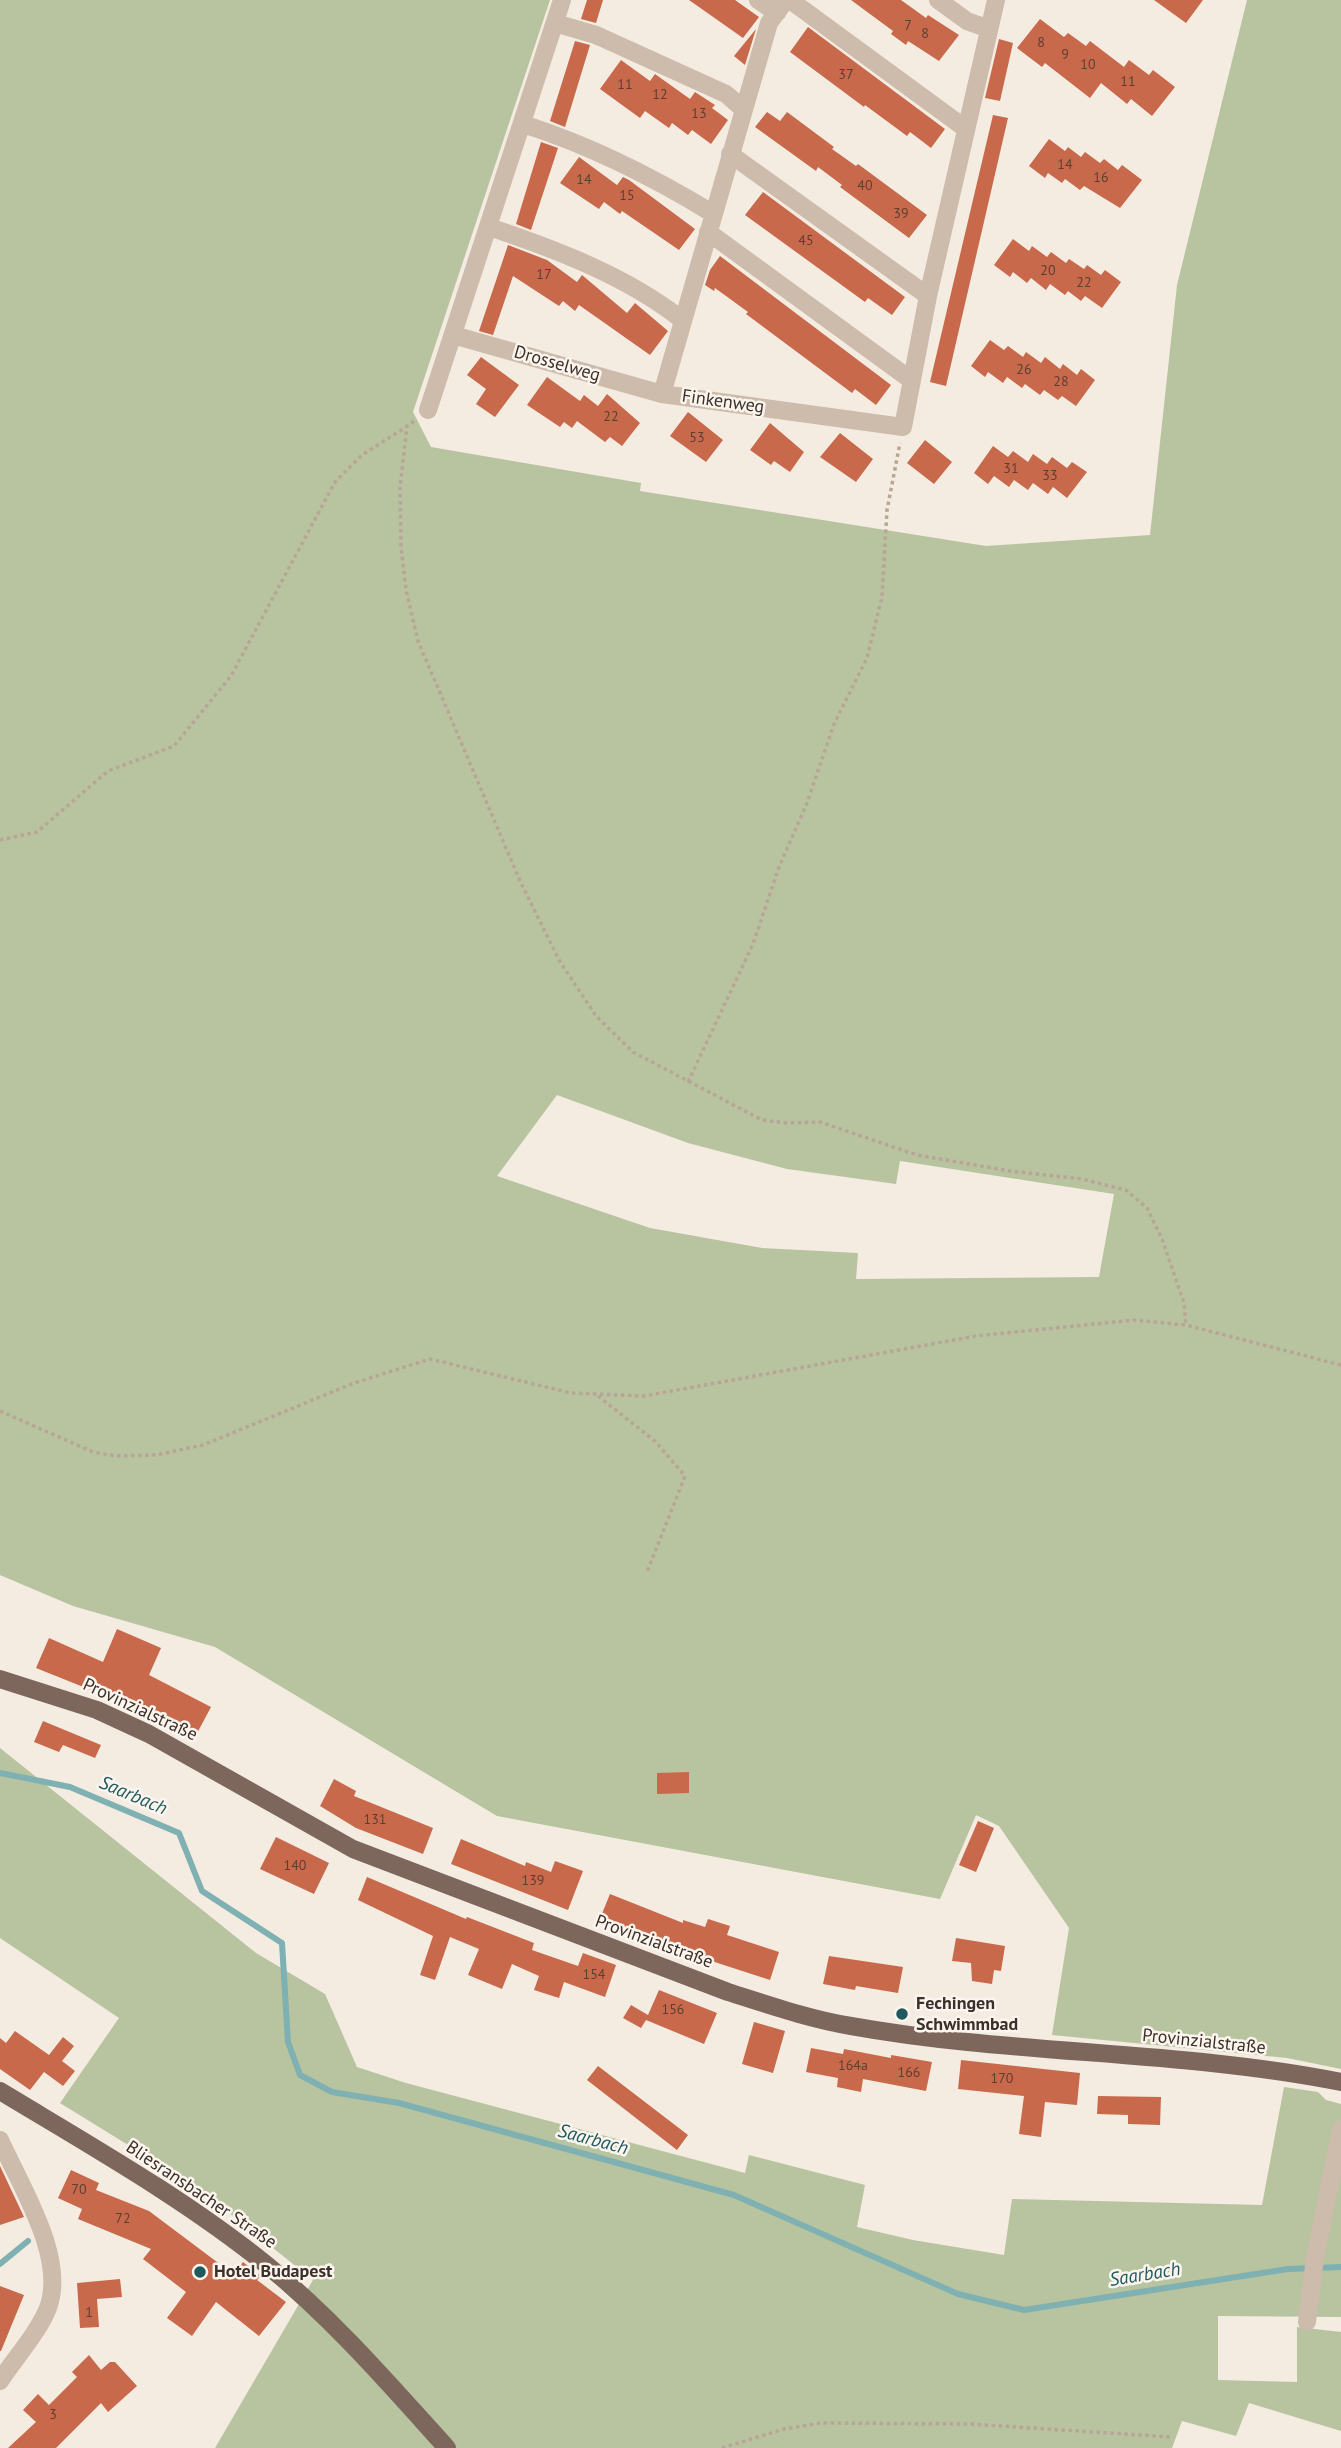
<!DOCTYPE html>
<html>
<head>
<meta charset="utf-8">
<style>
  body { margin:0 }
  canvas { display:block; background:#f4ebe1 }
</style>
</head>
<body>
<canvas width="1341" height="2448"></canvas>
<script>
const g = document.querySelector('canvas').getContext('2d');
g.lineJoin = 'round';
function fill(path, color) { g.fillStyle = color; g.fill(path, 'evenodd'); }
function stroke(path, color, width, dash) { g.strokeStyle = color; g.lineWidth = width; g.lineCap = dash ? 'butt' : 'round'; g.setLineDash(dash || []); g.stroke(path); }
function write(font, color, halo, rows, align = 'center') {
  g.font = font + ' "PT Sans",sans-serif'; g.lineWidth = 5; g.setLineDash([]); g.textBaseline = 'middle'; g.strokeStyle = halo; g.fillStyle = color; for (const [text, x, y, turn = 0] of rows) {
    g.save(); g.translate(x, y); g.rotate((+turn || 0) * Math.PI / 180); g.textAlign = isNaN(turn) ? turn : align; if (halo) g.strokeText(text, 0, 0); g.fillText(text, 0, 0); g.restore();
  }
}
fill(new Path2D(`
  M0,0H550L413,412L431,447L641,483L640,491L986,546L1150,535L1177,285L1247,0H1341V2069L1287,2058L1052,2035L1069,1928L999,1826L976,1815L940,1899L497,1816L215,1647L73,1606L0,1575ZM557,1095L688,1143L787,1169L896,1184L900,1161L1114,1194L1099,1277L856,1279L858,1253L762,1248L650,1228L497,1176Z
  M0,1748L256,1953L325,1994L357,2067L406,2083L745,2173L749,2155L865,2185L857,2227L913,2240L1004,2255L1012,2199L1262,2205L1284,2087L1318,2092L1326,2100L1341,2104V2317L1218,2316V2380L1297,2382V2327L1341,2332V2431L1249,2403L1236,2436L1182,2421L1172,2448H215L313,2280L198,2188L60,2103L119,2018L0,1938Z`), '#b8c4a0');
stroke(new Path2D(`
  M0,1773L70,1787L179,1833L202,1891L282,1943L288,2042L300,2075L332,2092L399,2103L734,2195L958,2294L1024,2310L1288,2269L1341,2267
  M0,2264L28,2241`), '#7fb0b2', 6);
fill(new Path2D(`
  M587,0H603L596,23L581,19Z
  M689,0H735L759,17L743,38Z
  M851,0H901L926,18L928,15L959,35L939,61L908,41L906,45L891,34L893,31Z
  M1154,0H1203L1186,23Z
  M1040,19L1064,37L1068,33L1086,46L1090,41L1124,67L1129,60L1149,75L1153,70L1175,87L1152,116L1131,99L1127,104L1101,83L1090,98L1045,63L1042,67L1017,48Z
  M808,27L945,129L931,148L910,132L907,136L865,105L864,107L790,52Z
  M756,29L745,65L734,56Z
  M999,39L1013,43L1000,101L985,98Z
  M575,41L590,45L565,127L550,121Z
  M621,60L650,81L655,74L690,99L695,92L715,105L712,108L728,120L711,144L692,130L688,135L672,123L669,128L645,111L640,118L600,89Z
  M767,112L780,121L787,112L834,147L832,149L856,166L858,164L927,215L909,238L840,187L842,185L818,167L816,171L755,127Z
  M993,115L1008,118L946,386L930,382Z
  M1049,139L1065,151L1068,147L1081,157L1085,152L1100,163L1104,159L1118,170L1122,165L1142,180L1120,208L1084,186L1080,190L1065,179L1062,183L1048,173L1045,178L1029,166Z
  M541,142L558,148L531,230L516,224Z
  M579,157L617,185L623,177L629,180L695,229L679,250L622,211L620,214L604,202L599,209L560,183Z
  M763,192L905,297L892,315L868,298L865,302L745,215Z
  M1013,239L1029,251L1032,246L1047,257L1051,252L1066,263L1069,259L1084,269L1087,265L1101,275L1105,270L1121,282L1102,308L1085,296L1081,301L1068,291L1065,295L1050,284L1046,290L1031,278L1027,283L1013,272L1010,277L994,265Z
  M508,245L547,260L577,282L582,275L627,313L635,303L668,331L650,355L579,305L575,311L563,301L559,306L513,276L493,335L479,331Z
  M720,256L891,385L876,405L855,389L852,393L746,314L748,312L715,288L714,291L705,285L710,270Z
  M990,340L1004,350L1008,346L1023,357L1026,352L1041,363L1045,357L1060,369L1063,364L1077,375L1081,369L1095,380L1076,406L1062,396L1058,400L1044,390L1040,395L1025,384L1022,388L1007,377L1003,383L988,372L985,377L971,366Z
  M481,357L519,385L495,417L476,404L486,389L467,375Z
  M547,377L580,401L584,395L598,406L607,394L640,423L622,446L610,437L605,442L577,421L572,428L564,422L560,427L527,405Z
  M688,412L723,440L706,462L670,436Z
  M770,423L804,452L790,472L774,461L771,465L750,450Z
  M840,433L873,459L856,482L820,457Z
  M925,440L952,462L934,484L907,463Z
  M993,446L1008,457L1013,451L1028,462L1033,454L1047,464L1052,457L1067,468L1072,462L1087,472L1067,498L1053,487L1048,494L1033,483L1028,490L1014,480L1009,487L994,476L988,484L974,473Z
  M117,1629L161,1648L149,1675L211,1707L195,1737L148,1713L36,1668L49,1638L103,1662Z
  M43,1721L101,1745L95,1758L63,1745L59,1752L34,1742Z
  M689,1772V1793L657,1794V1773Z
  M334,1779L356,1791L354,1796L433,1828L423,1854L356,1828L320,1806Z
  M978,1821L994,1828L976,1872L959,1865Z
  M276,1837L329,1863L314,1894L260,1869Z
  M461,1839L525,1866L526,1862L551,1872L555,1861L583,1871L568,1910L451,1864Z
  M367,1877L466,1919L467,1917L534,1943L532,1950L578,1966L583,1953L616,1965L605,1997L564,1982L559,1998L534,1990L539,1976L512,1964L502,1989L468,1975L479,1949L450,1937L435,1980L420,1975L433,1936L358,1900Z
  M610,1894L683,1923V1920L705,1927L708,1919L730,1926L727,1935L779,1952L770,1980L659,1944L599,1921Z
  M956,1938L1005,1946L1001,1971L994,1970L992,1984L972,1981L971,1963L952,1961Z
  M829,1956L903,1967L898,1993L856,1986L855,1990L823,1984Z
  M659,1990L717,2013L704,2044L646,2020L641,2028L623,2018L631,2005L648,2015Z
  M754,2022L785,2031L773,2073L742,2064Z
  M15,2031L49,2055L63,2037L74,2046L62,2061L75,2071L63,2086L44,2072L30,2090L0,2069V2038L6,2043Z
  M811,2048L843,2054L844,2049L891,2058V2055L932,2062L926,2091L863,2079L861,2092L837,2087L838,2078L806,2072Z
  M961,2060L1080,2073L1077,2105L1045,2102L1041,2137L1019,2134L1024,2096L958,2089Z
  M598,2066L688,2135L677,2150L587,2080Z
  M1098,2096L1161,2097L1160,2125L1128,2124V2115L1097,2114Z
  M0,2166L24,2217L0,2225Z
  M71,2170L99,2183L96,2190L149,2211L233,2274L243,2262L261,2276L257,2280L286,2302L259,2336L216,2302L192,2336L167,2318L186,2292L143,2259L151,2249L78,2219L82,2209L58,2198Z
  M120,2279L122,2297L97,2299L99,2327L80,2328L77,2283Z
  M0,2286L24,2295L1,2351H0Z
  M89,2355L101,2370L110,2362H115L137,2386L108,2412L101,2403L56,2448H8L36,2422L23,2410L38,2394L49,2405L77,2377L72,2372Z`), '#c8694b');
stroke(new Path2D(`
  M414,421L407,426L400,487L401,547L406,590L418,641L520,881L559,960L596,1016L633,1052L762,1120L786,1123L820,1122L917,1155L1010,1171L1082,1179L1126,1190L1147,1208L1162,1239L1184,1303L1186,1325
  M0,840L37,832L108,771L174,746L231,676L335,482L362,455L406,427
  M688,1082L753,944L779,867L807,803L834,724L867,658L882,597L887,510L900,443
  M598,1396L656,1442L685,1476L647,1572
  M0,1411L93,1452L115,1456L156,1455L203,1445L354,1383L430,1359L571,1393L644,1396L976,1336L1134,1320L1186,1325L1341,1365
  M722,2448L784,2429L821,2423L970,2424L1171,2437`), '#b9a596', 3.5, [3.5, 3.5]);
stroke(new Path2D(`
  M758,0L777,13
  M786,0L769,23L662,394L903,427L928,296L996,0
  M790,0L966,129
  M938,0L967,21L989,29
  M555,23L596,35L726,94L743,109
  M523,124C589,145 653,177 712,213
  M730,154L928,296
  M489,227C555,249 626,276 681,319
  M708,232L911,380
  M453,335L662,394
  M428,410L562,0
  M0,2140C20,2185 67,2258 48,2308C38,2333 15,2358 0,2381
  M1307,2322L1315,2258L1341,2129`), '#cdbbac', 18);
stroke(new Path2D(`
  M0,1679L97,1710L149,1734L353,1849L728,1992C769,2005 809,2019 851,2026C1012,2055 1180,2050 1341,2082
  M0,2091C91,2146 185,2199 268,2266C334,2320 390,2385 447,2448`), '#7d675c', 18);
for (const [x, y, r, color] of [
  [902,2014,7,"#1f5a5e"],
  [200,2272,7,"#1f5a5e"]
]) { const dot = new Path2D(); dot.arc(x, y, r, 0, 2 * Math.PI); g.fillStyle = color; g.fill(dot); stroke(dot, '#fbf5ee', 2.5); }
write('14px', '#5e3e33', null, [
  ["7",908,26],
  ["8",925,34],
  ["8",1041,43],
  ["9",1065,55],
  ["10",1088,65],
  ["37",846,75],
  ["11",1128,82],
  ["11",625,85],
  ["12",660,95],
  ["13",699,114],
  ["14",1065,165],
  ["16",1101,178],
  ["14",584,180],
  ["40",865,186],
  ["15",627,196],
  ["39",901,214],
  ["45",806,241],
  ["20",1048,271],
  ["17",544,275],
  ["22",1084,283],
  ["26",1024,370],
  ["28",1061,382],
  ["22",611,417],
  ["53",697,438],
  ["31",1011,469],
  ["33",1050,476],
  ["131",375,1820],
  ["140",295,1866],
  ["139",533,1881],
  ["154",594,1975],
  ["156",673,2010],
  ["164a",853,2066],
  ["166",909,2073],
  ["170",1002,2079],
  ["70",79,2190],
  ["72",123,2219],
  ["1",89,2313],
  ["3",53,2415]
]);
write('18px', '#3b302b', '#fbf5ee', [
  ["Drosselweg",557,364,16],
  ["Finkenweg",723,402,8],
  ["Provinzialstraße",140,1710,25],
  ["Provinzialstraße",654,1942,20],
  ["Provinzialstraße",1204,2042,6],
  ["Bliesransbacher Straße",201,2195,34]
]);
write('bold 18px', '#3b302b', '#fbf5ee', [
  ["Fechingen",916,2004],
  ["Schwimmbad",916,2025],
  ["Hotel Budapest",214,2272]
], 'left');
write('italic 19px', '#1f5a5e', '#fbf5ee', [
  ["Saarbach",133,1796,23],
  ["Saarbach",593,2140,15],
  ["Saarbach",1145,2275,-9]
]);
</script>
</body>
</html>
